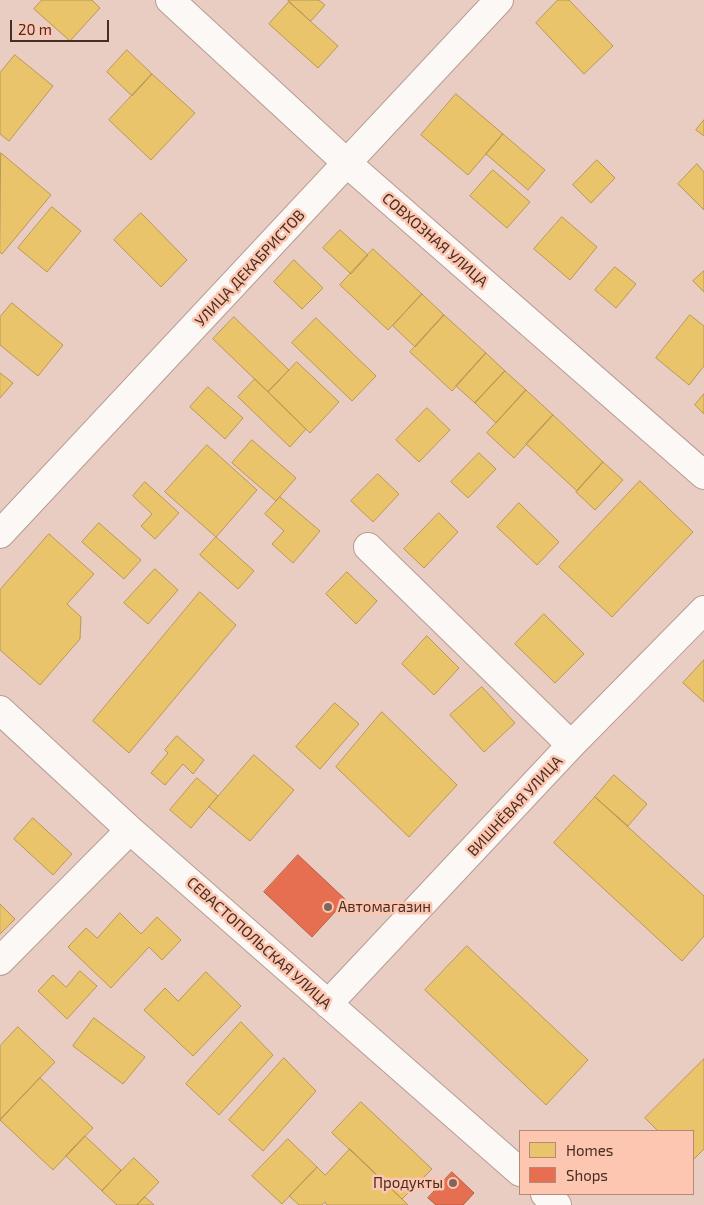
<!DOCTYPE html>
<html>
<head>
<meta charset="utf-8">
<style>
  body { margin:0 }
  #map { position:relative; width:704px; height:1205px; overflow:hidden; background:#eacdc2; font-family:"Exo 2",sans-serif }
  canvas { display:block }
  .legend { position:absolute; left:519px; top:1130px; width:175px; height:65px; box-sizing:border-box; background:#fcc6b0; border:1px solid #b48977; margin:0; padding:6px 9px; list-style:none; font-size:15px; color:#472d22 }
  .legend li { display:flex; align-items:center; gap:10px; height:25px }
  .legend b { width:25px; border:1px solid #b48977 }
  .scale { position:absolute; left:10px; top:20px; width:99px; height:22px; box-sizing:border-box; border:2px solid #472d22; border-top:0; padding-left:6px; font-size:15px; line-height:18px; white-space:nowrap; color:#472d22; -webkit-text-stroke:4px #fcc6b0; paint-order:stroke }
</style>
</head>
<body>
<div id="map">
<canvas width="704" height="1205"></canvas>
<ul class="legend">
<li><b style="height:14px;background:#e9c46a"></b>Homes</li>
<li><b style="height:14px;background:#e76f51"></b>Shops</li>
</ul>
<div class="scale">20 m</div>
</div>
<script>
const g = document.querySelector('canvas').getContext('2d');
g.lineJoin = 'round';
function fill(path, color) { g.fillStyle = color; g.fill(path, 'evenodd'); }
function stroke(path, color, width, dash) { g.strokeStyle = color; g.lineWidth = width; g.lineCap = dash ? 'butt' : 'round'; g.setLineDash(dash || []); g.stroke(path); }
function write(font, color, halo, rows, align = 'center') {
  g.font = font + ' "Exo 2",sans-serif'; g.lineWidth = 5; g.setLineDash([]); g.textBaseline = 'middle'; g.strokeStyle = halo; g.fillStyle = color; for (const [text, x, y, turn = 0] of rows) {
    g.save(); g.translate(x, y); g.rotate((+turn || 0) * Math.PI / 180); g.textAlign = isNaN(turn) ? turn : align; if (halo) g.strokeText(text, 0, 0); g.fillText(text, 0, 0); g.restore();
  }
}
const homes = new Path2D(`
  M42,0H92L100,8L70,41L34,9Z
  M288,0H319L325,5L311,21Z
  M558,0H569L613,46L584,74L536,23Z
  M289,2L338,46L318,68L269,24Z
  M127,50L152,74L132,96L107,72Z
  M15,55L53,86L9,141L0,134V73Z
  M152,74L195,113L151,160L109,120Z
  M456,94L503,134L468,175L421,135Z
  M704,120V136L696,130Z
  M503,134L545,170L528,190L486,154Z
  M1,153L51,195L2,254L0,252Z
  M597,160L615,178L591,203L573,185Z
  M697,164L704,172V210L678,184Z
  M493,170L530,202L507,228L470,196Z
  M52,207L81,231L47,272L18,248Z
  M141,213L187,260L161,287L114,240Z
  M562,217L597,247L570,280L534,249Z
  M340,230L368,255L351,274L323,248Z
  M373,249L422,294L388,330L340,285Z
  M294,260L323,288L302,309L274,282Z
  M615,267L636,284L616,308L595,290Z
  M704,271V292L693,281Z
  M422,294L444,315L415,347L393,326Z
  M12,303L63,345L38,376L0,345V317Z
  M444,315L486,353L452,391L410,352Z
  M690,315L704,326V366L689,385L656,358Z
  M234,317L289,370L268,392L213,339Z
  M316,318L376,376L352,401L292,343Z
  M486,353L505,371L475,403L456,386Z
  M297,362L339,402L310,433L268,392Z
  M505,371L526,390L496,423L475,403Z
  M0,373L13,383L0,398Z
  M255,379L306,429L290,447L238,397Z
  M208,387L243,418L225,439L190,407Z
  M526,390L553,415L514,458L487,433Z
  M704,394V414L695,405Z
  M427,408L450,430L419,462L396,440Z
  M553,415L603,462L577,491L526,444Z
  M252,440L296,478L276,501L232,463Z
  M207,445L257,490L216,537L165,492Z
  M479,453L496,469L468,498L451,482Z
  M603,462L623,480L595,510L576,492Z
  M378,474L399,494L373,522L351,501Z
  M640,481L693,532L612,617L559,567Z
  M145,482L179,513L155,539L141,526L152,514L133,496Z
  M280,497L320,531L293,563L272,544L284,531L265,514Z
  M519,503L559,542L537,565L497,527Z
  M439,513L458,532L424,568L404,549Z
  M99,523L141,560L124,579L82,542Z
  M49,534L94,574L67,604L81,617L80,639L40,685L0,650V590Z
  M216,537L254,571L238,589L200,555Z
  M155,569L178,590L148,624L124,603Z
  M347,572L377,601L356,624L326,594Z
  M200,592L236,625L129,753L93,721Z
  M544,614L584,654L555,683L515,644Z
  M427,636L459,668L434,695L402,664Z
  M704,660V702L683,683Z
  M482,687L515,723L484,752L450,715Z
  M335,703L359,724L320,769L296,747Z
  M382,712L457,785L409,837L336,767Z
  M177,736L204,760L193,774L183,764L165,785L151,773L168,753L165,750Z
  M254,755L294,790L250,841L209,807Z
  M614,775L647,804L628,826L595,797Z
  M197,778L218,796L191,828L170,810Z
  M595,797L704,896V936L682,961L554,843Z
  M33,818L72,854L53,875L14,839Z
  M0,904L15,919L0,934Z
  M120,913L141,934L157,917L181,940L162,960L149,947L111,988L68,947L86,928L97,938Z
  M467,946L588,1060L546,1105L425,990Z
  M80,971L97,986L67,1019L38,991L53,975L66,987Z
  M206,972L241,1006L193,1056L144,1010L165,988L178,1001Z
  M94,1018L145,1057L123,1084L73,1046Z
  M241,1022L273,1055L219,1115L186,1084Z
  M18,1027L55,1062L0,1120V1046Z
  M284,1058L316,1091L263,1151L229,1120Z
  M704,1059V1149L693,1160V1131H658L645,1118Z
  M40,1078L93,1128L53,1170L0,1120Z
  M361,1102L432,1169L402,1199L332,1133Z
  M85,1136L121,1170L102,1191L66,1156Z
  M288,1139L317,1167L282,1204L252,1176Z
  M350,1149L402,1199L408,1205H327L325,1202L322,1205H299L289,1196L317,1167L325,1175Z
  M134,1158L159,1182L137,1205H117L102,1191Z
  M145,1197L154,1205H137Z`);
fill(homes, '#e9c46a');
stroke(homes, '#b89754', 1);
const shops = new Path2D(`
  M298,855L346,900L312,937L264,892Z
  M452,1172L474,1193L463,1205H436L428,1198Z`);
fill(shops, '#e76f51');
stroke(shops, '#b75b43', 1);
const minor = new Path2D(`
  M170,0L348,164L704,475
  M0,534L499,0
  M368,547L571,745
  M0,710L130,830L520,1172
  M0,961L130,830
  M328,1004L571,745L704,610
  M545,1194L557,1205`);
stroke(minor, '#b59c93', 30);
stroke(minor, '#fcf8f6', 28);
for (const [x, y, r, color] of [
  [328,907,5,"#80655a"],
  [453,1183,5,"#80655a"]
]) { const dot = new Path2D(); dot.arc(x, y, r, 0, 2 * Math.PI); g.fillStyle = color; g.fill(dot); stroke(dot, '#fcc6b0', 2); }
write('15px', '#472d22', '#fcc6b0', [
  ["СОВХОЗНАЯ УЛИЦА",435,240,41],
  ["УЛИЦА ДЕКАБРИСТОВ",250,268,-47],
  ["ВИШНЁВАЯ УЛИЦА",515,806,-47],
  ["СЕВАСТОПОЛЬСКАЯ УЛИЦА",259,943,42]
]);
write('15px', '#472d22', '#fcc6b0', [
  ["Автомагазин",338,907],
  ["Продукты",443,1183,"right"]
], 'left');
</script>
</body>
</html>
